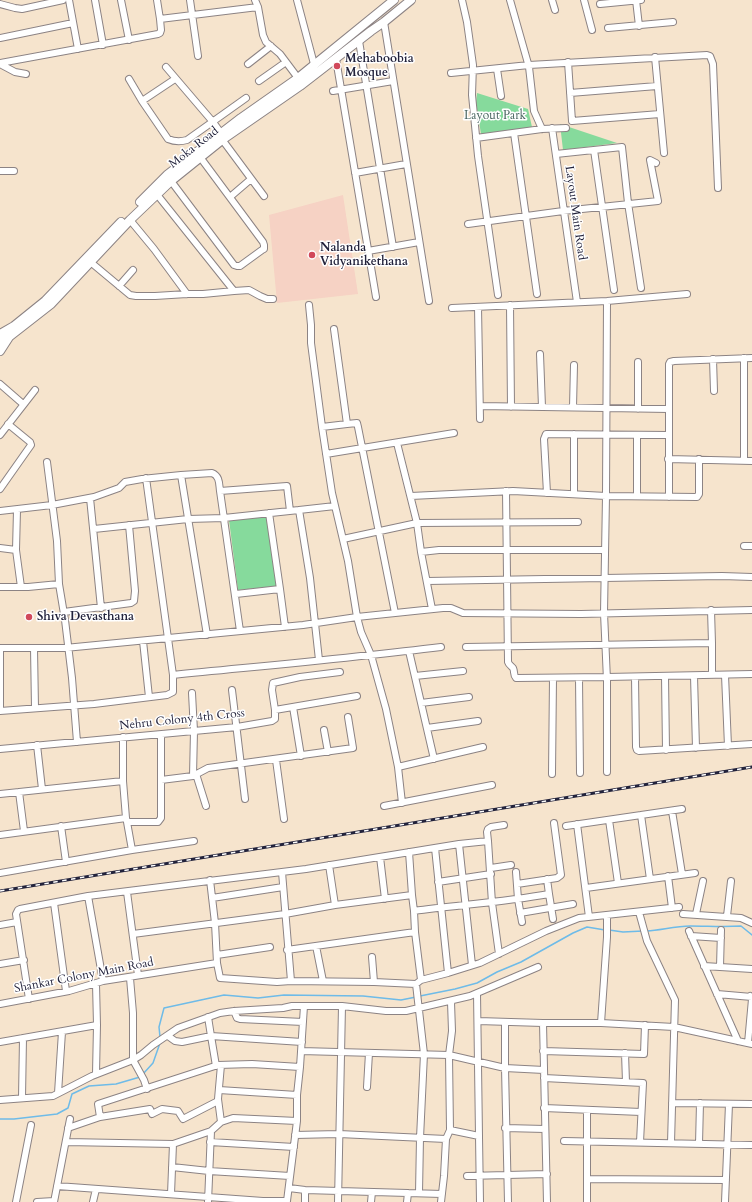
<!DOCTYPE html>
<html>
<head>
<meta charset="utf-8">
<style>
  body { margin:0 }
  canvas { display:block; background:#f6e4cd }
</style>
</head>
<body>
<canvas width="752" height="1202"></canvas>
<script>
const g = document.querySelector('canvas').getContext('2d');
g.lineJoin = 'round';
function fill(path, color) { g.fillStyle = color; g.fill(path, 'evenodd'); }
function stroke(path, color, width, dash) { g.strokeStyle = color; g.lineWidth = width; g.lineCap = dash ? 'butt' : 'round'; g.setLineDash(dash || []); g.stroke(path); }
function write(font, color, halo, rows, align = 'center') {
  g.font = font + ' Cardo,serif'; g.lineWidth = 3; g.setLineDash([]); g.textBaseline = 'middle'; g.strokeStyle = halo; g.fillStyle = color; for (const [text, x, y, turn = 0] of rows) {
    g.save(); g.translate(x, y); g.rotate((+turn || 0) * Math.PI / 180); g.textAlign = isNaN(turn) ? turn : align; if (halo) g.strokeText(text, 0, 0); g.fillText(text, 0, 0); g.restore();
  }
}
fill(new Path2D(`
  M343,195L358,294L277,303L269,215Z`), '#f6d2c4');
fill(new Path2D(`
  M477,93L528,109L532,127L481,134L476,103Z
  M560,124L617,143L563,150Z
  M270,517L278,586L238,590L229,520Z`), '#86da9c');
stroke(new Path2D(`
  M609,930L623,932L643,931
  M647,931C661,930 676,926 690,926C708,926 723,927 741,926L752,935
  M420,996L455,989L477,983L497,972L521,962L573,933L587,927L605,930
  M160,1037L159,1027L164,1008L224,995L258,998L284,995L363,996L401,1000L416,997
  M143,1074L153,1063L160,1043
  M0,1119H14L57,1114L68,1108L72,1094L89,1086L116,1084L140,1077`), '#6ebbe8', 1.5);
const minor = new Path2D(`
  M69,0L78,49
  M95,0L103,45
  M121,0L129,40
  M157,0L160,19
  M190,0L198,56
  M255,0L258,7L263,35L266,42L280,54L298,78
  M297,0L314,64
  M462,0L467,22L473,65L472,95L478,156L498,295
  M510,0L529,67L534,111L542,129
  M552,0L555,10
  M584,0L592,30
  M636,0L639,26
  M0,4L15,8L22,9L63,0
  M600,4L641,0
  M384,22L429,301
  M608,28L673,22
  M0,38L73,23
  M359,41L393,247
  M655,57L664,153
  M336,59L376,297
  M568,62L572,121L660,114
  M0,63L158,34L160,33L161,30L160,19L258,7
  M0,64L15,72L26,74
  M248,64L271,46
  M166,67L213,122L221,133
  M497,69L501,96
  M451,73L529,65L707,55L710,56L713,64L718,188
  M129,79L142,101L168,139C175,142 180,142 187,140L246,98
  M259,81L286,62
  M333,91L393,81
  M570,93L657,86
  M142,101L175,79
  M552,128L577,302
  M514,133L537,294
  M221,138L264,196
  M476,138L542,129L566,128
  M594,150L614,290
  M556,154L622,147L628,203L641,288
  M0,171H14
  M355,173L406,164
  M171,181L234,265L237,266H240L262,250L264,249V245L263,242L200,157
  M155,192L234,291L249,290L260,296L267,299H273
  M230,197L251,179
  M130,220L154,249L187,294
  M468,224L563,211L658,201L650,160L656,163
  M368,251L419,242
  M88,260L130,295L136,296H155L187,294H203L234,291
  M119,286L133,270
  M607,301L606,496L604,613L607,680V772
  M309,305L311,325V343L322,427L332,493L348,561L357,617L361,632L371,655L386,709L398,767L402,803
  M510,305L511,407
  M478,307L480,419
  M452,308L607,301L687,294
  M334,329L347,424L357,423L358,427L395,613
  M540,354L542,407
  M744,358V460
  M713,359L714,391
  M0,384L23,404
  M480,406L669,409
  M573,407L574,365
  M638,409V362
  M322,427L347,424
  M574,434V494
  M0,435L35,390
  M637,435V496
  M397,443L417,523L421,552L432,609
  M326,454L454,433
  M668,459L752,461
  M47,462L57,541L59,584L65,620L72,678L77,742
  M181,475L212,473C220,476 219,484 220,491L287,486L290,511
  M0,489L31,445L30,442L8,424
  M220,491L240,631
  M506,491L508,662C509,665 511,666 513,668C515,672 513,675 516,678L607,677L752,674
  M547,493L544,439L546,434L669,435
  M411,496L513,491L606,496L697,497L699,494V459
  M669,497V364L670,362L674,361L752,358
  M90,498L101,608
  M17,510L16,550L21,587
  M299,510L310,578L319,660
  M0,511L52,505L94,497L119,488L125,482L142,479L181,475L207,635
  M94,529L188,519L224,518L299,510L335,506
  M343,539L417,523L578,522
  M744,546H752
  M0,548L16,550
  M421,552L439,550H605
  M427,581L722,576L752,577
  M0,587H28L59,584
  M280,589L285,627
  M236,594L280,589L269,513
  M711,610L712,643
  M64,612L131,603L134,601L135,591L129,525
  M143,641L149,697
  M466,647L712,643V675
  M0,648H65L303,625L357,617L443,608H451L463,613L581,614L752,610
  M34,648L35,708
  M409,651L434,759
  M173,675C262,666 352,658 441,647
  M725,675L728,746
  M415,676L463,671
  M665,676L666,750
  M694,676L696,748
  M635,677L636,747L637,750L639,751L752,744
  M579,678L580,773
  M232,690L245,799
  M192,693L194,731L193,776
  M421,703L469,697
  M293,707L301,756
  M275,710L272,690L273,683L300,677L340,672
  M0,711L94,704L167,695L173,692V675L146,478
  M0,711V648
  M427,728L478,721
  M324,730L328,752
  M123,737V781L126,818
  M37,745L42,789
  M0,749L237,727L272,721L275,719V710L357,696
  M276,760L284,819
  M398,767L483,747
  M196,774L206,806
  M552,774L553,678
  M161,780L193,776L208,768L353,748L348,717
  M19,792L24,831
  M0,794L123,781
  M384,806L492,785
  M672,811L682,874
  M641,815L650,879
  M609,820L618,883
  M127,822L132,850
  M577,824L589,917
  M61,826L66,862
  M566,826L682,809
  M0,835L126,818L127,822H158L161,818V735
  M488,841L492,903L499,954
  M459,844L472,965
  M409,852L412,895
  M380,857L385,899
  M329,865L335,905
  M491,868L511,865
  M282,872L291,981
  M516,872L518,899L522,922
  M0,873L132,850L194,841
  M668,876L672,908
  M438,882L491,874
  M517,884L557,878L561,875L554,823
  M586,888L695,873
  M127,892L138,975
  M549,894L553,919
  M88,896L103,981
  M212,898L283,887
  M54,903L66,991
  M414,911L415,932L421,980
  M639,912L647,941L675,1000L671,1143
  M520,913L573,904
  M683,914L741,918L752,923
  M696,914L703,881
  M727,916L731,881
  M0,925L17,922
  M689,931L738,1041
  M133,934L285,914L335,905L412,895L414,911C459,905 504,902 549,894L547,879
  M691,936L721,938
  M316,946L323,981
  M287,950L415,932
  M217,955L270,947
  M372,957L374,982
  M217,963L220,978L277,982L291,981L374,982L416,984L421,980L448,973L435,848
  M0,964L24,960
  M704,966L752,969
  M720,967L721,930
  M448,973L480,963L546,931L579,918L679,907
  M130,978L133,1013V1060L144,1080L147,1089
  M96,984L97,1025
  M416,984L424,1054L420,1138L419,1193
  M477,993L479,1136L480,1202
  M717,994L752,997
  M29,999L16,914L18,910L20,909L88,896L306,869L459,844L488,841L487,832L488,829L491,827L504,825
  M0,1004L69,991L103,981L217,963L215,923L210,880
  M234,1011L237,1018L240,1019L303,1022
  M478,1021L543,1023H601L674,1027L752,1044
  M505,1022V1068L508,1202
  M543,1023L547,1202
  M601,1023L607,937V915
  M168,1036L175,1041L182,1042L211,1036L208,1017
  M0,1042L97,1025L96,1074
  M748,1043L752,999L750,996
  M301,1051L449,1055L505,1068L544,1070
  M543,1051L644,1054L645,1025
  M625,1053L626,1082
  M221,1065L218,1099L221,1122
  M216,1066L211,1036L302,1042
  M544,1078L643,1083L640,1142
  M367,1087L369,1053
  M219,1090L297,1095
  M58,1093L62,1032
  M22,1098L23,1038
  M0,1100L53,1096L92,1076L133,1060L141,1055L153,1045L178,1028L220,1013L234,1011L283,1008L292,1006H342L386,1011H406L470,996L538,967
  M672,1103L752,1104
  M544,1108L641,1112
  M100,1117L150,1109L152,1114L162,1109L178,1111L183,1119L218,1101
  M68,1128L100,1117L98,1104L218,1065L252,1064L300,1067
  M505,1128L545,1129
  M450,1130L449,1055L452,1031L451,1002
  M295,1135L339,1134L446,1139L450,1130L479,1136
  M564,1141L752,1145
  M66,1142L173,1144L211,1131L221,1122L233,1118L297,1121
  M210,1142L294,1147
  M699,1144L700,1103
  M172,1167L209,1171L290,1176
  M467,1176L547,1174
  M587,1179L726,1180
  M57,1186L208,1197L263,1201H287L297,1121V1095L300,1067L304,1006
  M289,1188L305,1190L442,1194
  M171,1194L173,1144
  M16,1202L31,1125
  M37,1202L54,1201
  M54,1202L70,1119
  M93,1202L96,1189
  M208,1202L211,1131
  M305,1202V1190
  M338,1202L342,1006
  M371,1202L372,1192
  M407,1202L408,1193
  M441,1202L444,1176L446,1139
  M587,1202V1110
  M725,1202L729,1104`);
const major = new Path2D(`
  M140,202L167,175L241,118L298,78L394,0
  M0,334L14,326L45,301L121,222
  M0,342L10,336L51,304L130,220L171,181L222,140L300,86L371,31L384,22L411,0
  M0,351L9,337`);
stroke(minor, '#8c8384', 8);
stroke(major, '#8c8384', 10);
stroke(minor, '#fff', 6);
stroke(major, '#fff', 8);
const rail = new Path2D(`
  M0,891L752,767`);
stroke(rail, '#22223b', 3);
stroke(rail, '#fff', 1.5, [4.5]);
for (const [x, y, r, color] of [
  [337,66,4,"#d1495b"],
  [312,255,4,"#d1495b"],
  [29,617,4,"#d1495b"]
]) { const dot = new Path2D(); dot.arc(x, y, r, 0, 2 * Math.PI); g.fillStyle = color; g.fill(dot); stroke(dot, '#fff', 1.5); }
write('bold 12px', '#22223b', '#fff', [
  ["Mehaboobia",345,59],
  ["Mosque",345,73],
  ["Nalanda",320,248],
  ["Vidyanikethana",320,262],
  ["Shiva Devasthana",37,617]
], 'left');
write('12px', '#45625d', '#fff', [
  ["Layout Park",495,116]
]);
write('12px', '#22223b', '#fff', [
  ["Moka Road",194,148,-38],
  ["Layout Main Road",575,213,82],
  ["Nehru Colony 4th Cross",182,720,-6],
  ["Shankar Colony Main Road",84,976,-11]
]);
</script>
</body>
</html>
